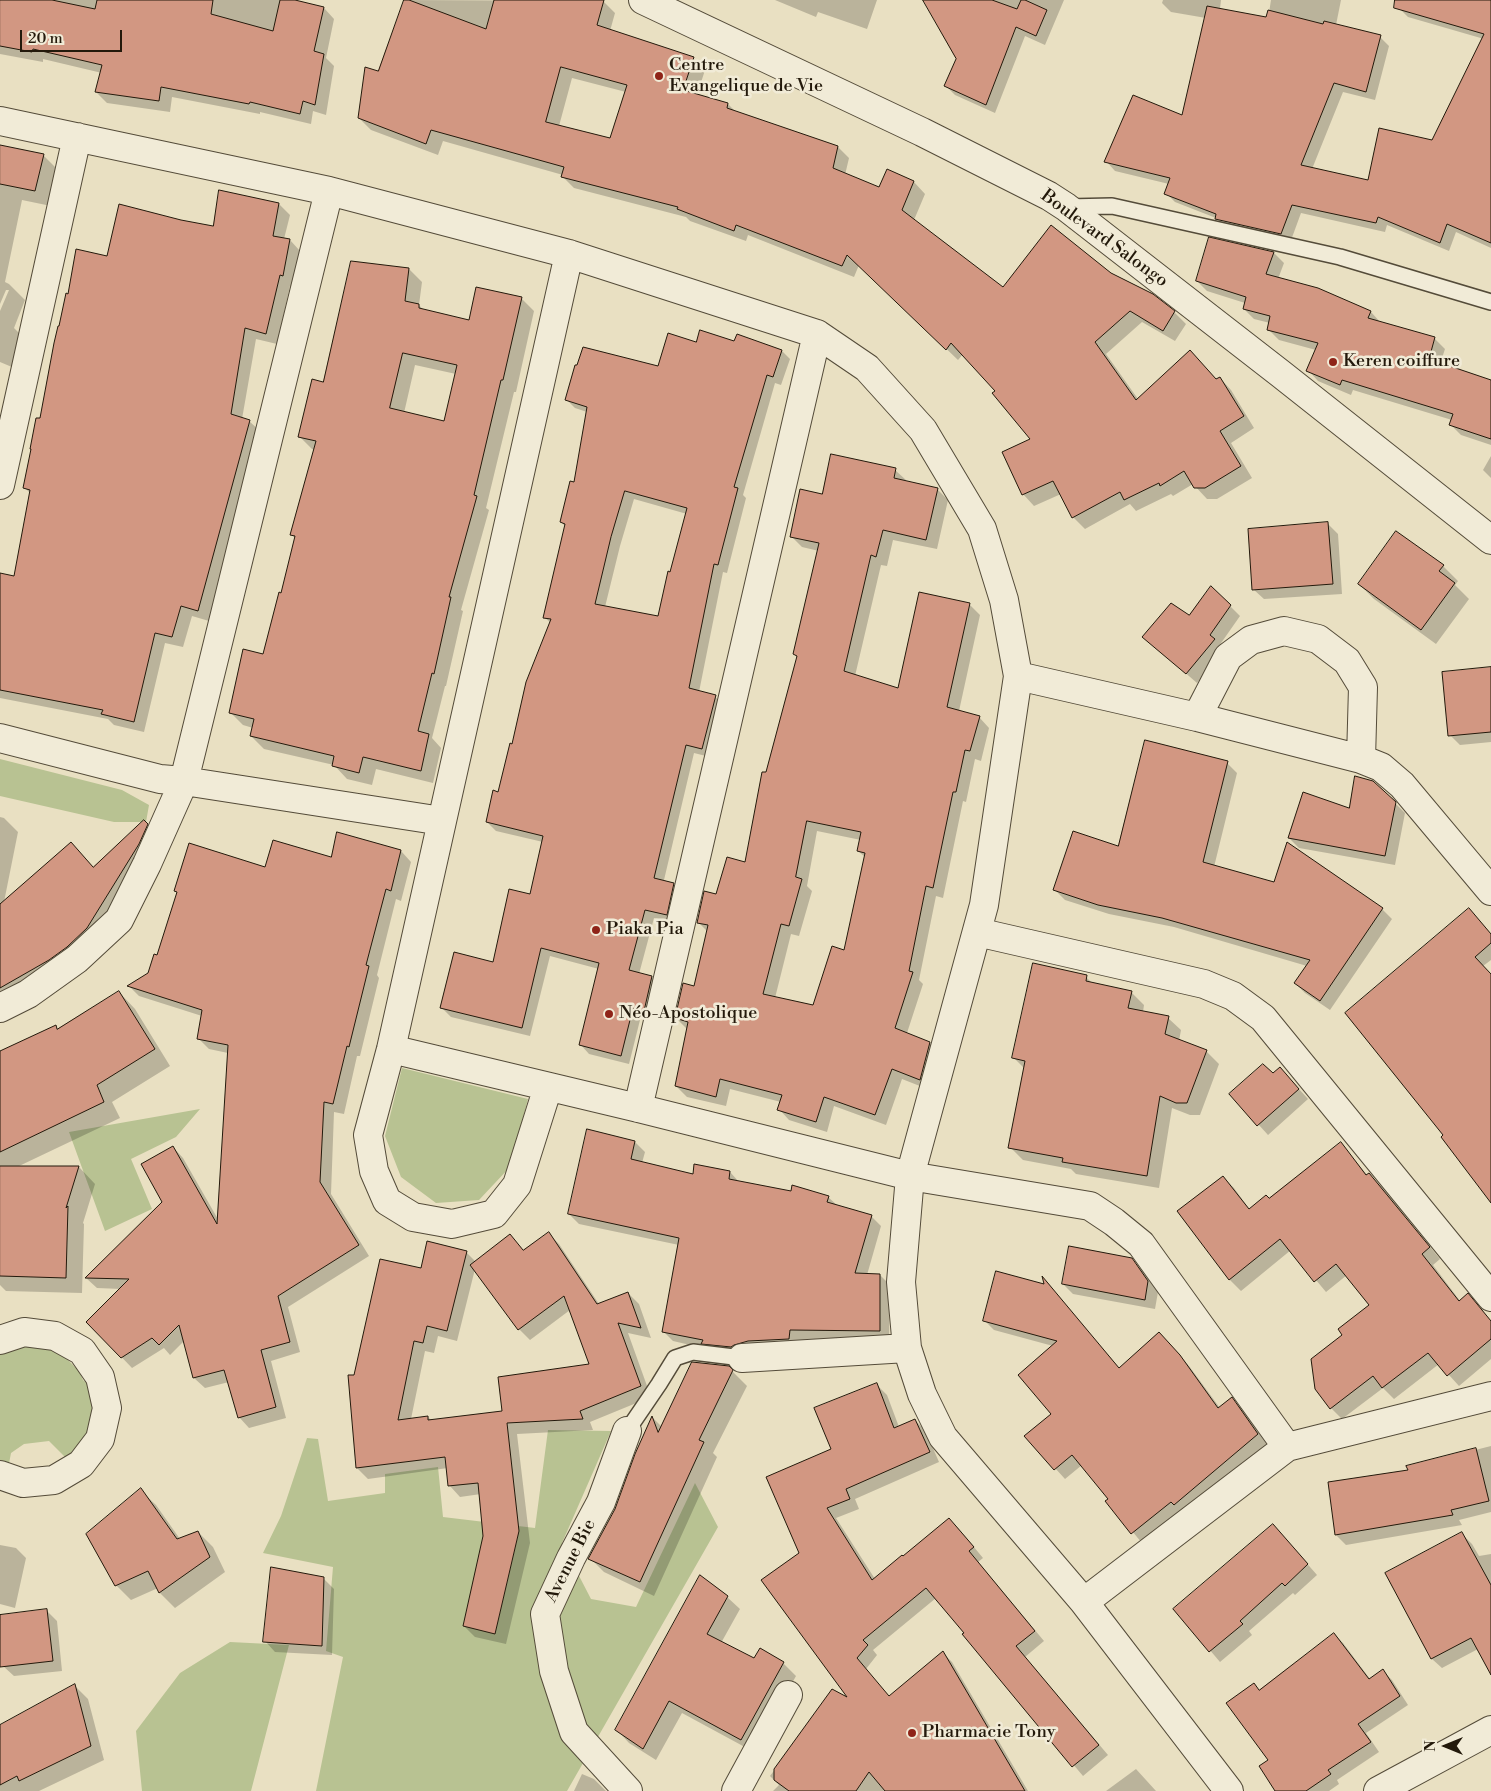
<!DOCTYPE html>
<html>
<head>
<meta charset="utf-8">
<style>
  body { margin:0 }
  #map { position:relative; width:1491px; height:1791px; overflow:hidden; background:#e9e0c2; font-family:"Libre Bodoni",serif }
  canvas { display:block }
  .north { position:absolute; left:1421px; top:1721px; width:50px; height:50px; -webkit-text-stroke:4px #f1ebd7; paint-order:stroke; rotate:270deg; font-size:14px; font-weight:700; line-height:20px; text-align:center; color:#23190b }
  .north::after { content:''; display:block; margin:auto; width:18px; height:22px; background:#23190b; clip-path:polygon(50% 0,100% 100%,50% 72%,0 100%) }
  .scale { position:absolute; left:20px; top:30px; width:102px; height:22px; box-sizing:border-box; border:2px solid #23190b; border-top:0; padding-left:6px; font-size:15px; line-height:18px; white-space:nowrap; color:#23190b; -webkit-text-stroke:4px #f1ebd7; paint-order:stroke }
</style>
</head>
<body>
<div id="map">
<canvas width="1491" height="1791"></canvas>
<div class="north">N</div>
<div class="scale">20 m</div>
</div>
<script>
const g = document.querySelector('canvas').getContext('2d');
g.lineJoin = 'round';
function fill(path, color) { g.fillStyle = color; g.fill(path, 'evenodd'); }
function stroke(path, color, width, dash) { g.strokeStyle = color; g.lineWidth = width; g.lineCap = dash ? 'butt' : 'round'; g.setLineDash(dash || []); g.stroke(path); }
function write(font, color, halo, rows, align = 'center') {
  g.font = font + ' "Libre Bodoni",serif'; g.lineWidth = 5; g.setLineDash([]); g.textBaseline = 'middle'; g.strokeStyle = halo; g.fillStyle = color; for (const [text, x, y, turn = 0] of rows) {
    g.save(); g.translate(x, y); g.rotate((+turn || 0) * Math.PI / 180); g.textAlign = isNaN(turn) ? turn : align; if (halo) g.strokeText(text, 0, 0); g.fillText(text, 0, 0); g.restore();
  }
}
fill(new Path2D(`
  M0,759L122,790L149,805L146,822H114L0,796Z
  M402,1068L528,1099L510,1167L479,1200L436,1203L401,1177L385,1136Z
  M200,1109L176,1137L131,1159L152,1209L105,1231L69,1132Z
  M0,1340L43,1345L60,1352L79,1371L83,1380L96,1391L100,1439L66,1458L49,1441L24,1444L11,1453L7,1474H0Z
  M548,1430L611,1431L562,1543L591,1599L636,1607L695,1483L718,1527L567,1791H316L343,1657L326,1651L333,1567L263,1553L281,1516L307,1438L318,1439L328,1501L385,1493V1474L438,1467L443,1517L535,1528ZM485,1529L518,1536L495,1634L463,1626Z
  M230,1642L289,1645L251,1791H142L136,1731L180,1673Z`), '#b8c292');
fill(new Path2D(`
  M0,0H289L324,8L334,19L326,58L334,66L326,115L313,111L311,124L260,112V114L172,97L170,112L107,103L96,92L102,73L43,59V62L0,54Z
  M405,0L603,1L615,13L610,31L693,58L705,70L697,95L728,104L737,113L838,147L849,158L845,175L880,189L888,171L914,182L925,194L914,220L1003,289L1110,274L1174,312L1186,324L1175,341L1142,322L1106,354L1138,399L1220,378L1231,390L1254,428L1231,443L1252,478L1217,499H1207L1193,484L1173,496L1171,494L1136,511L1130,504L1085,529L1073,517L1061,494L1034,506L1023,494L1032,439L996,391L963,354L958,360L859,265L854,277L748,235L746,241L690,221L686,217L574,188L563,177V175L443,141L438,155L371,130L359,118L379,72ZM572,78L626,92L611,140L559,126Z
  M775,0H877L867,29L818,12L816,17Z
  M924,0H1064L1045,45L1025,36L995,113L955,95L945,85L957,59Z
  M1163,0H1221L1220,9L1268,19L1271,0H1341L1336,25L1380,37L1389,46L1375,100L1343,92L1312,169L1369,182L1433,141L1491,61V248L1456,232L1449,251L1387,225L1385,232L1301,213L1290,243L1225,228L1216,218L1175,202L1166,193L1169,184L1115,171L1106,161L1182,117L1206,18L1171,12L1162,3Z
  M1401,0H1491V41L1408,17L1399,8Z
  M0,146L43,155L59,171L51,206L22,200L5,282L9,284L25,300L14,328L30,344L19,370L0,362V311L9,290H6L0,304Z
  M279,204L290,215L284,239L290,240L300,251L294,286H290L277,344L256,339L242,419L249,421L260,431L209,621L192,616L183,647L165,643L144,732L114,725L108,719L0,698V591L15,577L31,494L24,487L69,295L107,257L214,228Z
  M1210,239L1274,253L1284,263L1278,279L1371,312L1381,323L1434,338L1445,349L1440,364L1491,381V445L1461,435L1450,424L1452,420L1353,390L1351,395L1318,381L1308,370L1316,350L1279,340L1268,329L1270,323L1254,319L1244,309L1245,303L1207,291L1197,281Z
  M409,269L422,282L419,305L424,311L470,321L521,298L534,311L516,392H514L486,508L489,510L461,610L463,611L446,686H445L432,738L441,748L433,783L376,769L372,785L347,779L334,765L264,749L251,736L253,728L243,725L230,712L264,655L282,595L296,539L292,535L315,450L312,449L299,436L324,384ZM415,365L456,374L444,422L404,413Z
  M735,343L782,351L790,359L781,385L775,383L743,495L746,498L727,573L723,572L699,692L715,697L724,705L710,757L694,753L664,880L673,884L682,893L675,923L654,918L639,974L652,977L661,986L653,1019L641,1016L629,1064L589,1054L581,1045L599,969L550,956L530,1036L451,1017L442,1008L494,963L531,896L543,842L496,831L487,822L499,793L551,623L544,617L566,527L561,522L575,484L587,412L575,408L566,399L659,367L697,344ZM634,499L687,514L659,618L605,607L620,546Z
  M1491,456V478L1483,470Z
  M895,470L906,480L905,482L937,489L948,500L937,549L893,540L887,566L881,565L855,676L899,690L969,604L980,615L959,711L979,717L989,728L981,761L975,759L966,802L963,801L943,898L936,896L919,980L923,984L907,1033L930,1043L940,1054L930,1090L902,1079L886,1125L834,1106L827,1132L789,1120L779,1109L781,1102L730,1089L726,1106L687,1097L676,1086L687,1029L676,1018L695,988L708,932L698,922L717,895L746,864L767,774L798,658L794,654L819,551L802,547L791,536L823,496ZM817,831L861,840L858,851L865,857L845,952L814,1007L775,998L791,934L799,936L812,891L807,886Z
  M1328,524L1338,534L1342,594L1264,599L1253,589Z
  M1443,566L1458,581L1455,585L1469,599L1436,644L1374,599L1359,584Z
  M1212,588L1240,616L1219,646L1224,650L1197,683L1144,637L1190,617Z
  M1491,668V742L1460,745L1450,735Z
  M1227,763L1237,773L1214,867L1274,884L1382,909L1392,919L1330,1010L1305,993L1295,983L1307,966L1174,927L1109,914L1065,900L1055,890L1119,848Z
  M1395,803L1405,813L1395,865L1299,848L1289,838L1350,810Z
  M0,817L4,818L18,832L4,902L71,844L94,868L147,825L161,839L101,942L0,1010Z
  M401,851L411,862L401,901L396,899L377,975L379,978L360,1056H357L344,1114L334,1112L331,1194L369,1256L288,1307L300,1352L271,1361L286,1418L249,1428L239,1417L229,1382L205,1388L194,1378L184,1341L170,1355L164,1348L132,1368L88,1322L121,1289L97,1288L86,1278L163,1202L173,1147L183,1158L219,1221L228,1053L209,1049L198,1038L202,1016L139,996L129,986L149,974L158,956L178,893L175,891L266,869L332,858Z
  M1469,910L1491,934V960L1483,966L1491,975V1201L1445,1136Z
  M1086,977L1093,984L1131,992L1144,1005L1143,1012L1168,1018L1181,1030L1179,1041L1206,1051L1219,1064L1200,1115H1190L1172,1108L1159,1188L1076,1174L1071,1169L1023,1160L1010,1147L1025,1069L1014,1058Z
  M119,992L135,1009L170,1066L112,1102L120,1118L17,1167H79L95,1184L83,1223L84,1224L82,1293L6,1291L0,1285V1052L55,1026L59,1030Z
  M1290,1079L1308,1099L1268,1135L1231,1094Z
  M588,1131L635,1142L645,1152L642,1163L694,1175L730,1172L740,1183L792,1193L828,1197L838,1206L871,1216L881,1226L867,1275H880L890,1285L889,1341L800,1340L799,1349L742,1357L673,1341L663,1331L679,1245L579,1224L569,1214Z
  M1341,1144L1368,1176L1369,1174L1380,1185L1440,1259L1433,1265L1460,1301L1468,1295L1491,1321V1359L1459,1386L1439,1364L1394,1399L1383,1388L1342,1419L1331,1408L1344,1335L1371,1306L1347,1275L1326,1292L1291,1250L1241,1291L1230,1280L1179,1211L1223,1177L1234,1188L1250,1210L1269,1199Z
  M549,1234L559,1244L599,1304L628,1293L639,1304L651,1338L628,1333L651,1397L590,1422L593,1430L517,1434L530,1543L506,1644L475,1637L464,1626L485,1536L481,1494L460,1497L450,1486L448,1468L368,1479L357,1468L349,1377L355,1376L422,1270L466,1252L476,1262L510,1236L524,1251ZM475,1269L519,1329L530,1340L570,1310L591,1365L504,1412L431,1420L428,1417L411,1419L425,1351L434,1353L438,1336L457,1341Z
  M1131,1260L1142,1270L1158,1292L1155,1309L1073,1294L1063,1284Z
  M1044,1280L1120,1369L1169,1343L1189,1366L1220,1408L1231,1398L1241,1408L1267,1444L1184,1514L1142,1543L1107,1501L1110,1499L1082,1465L1065,1479L1026,1436L1053,1414V1346L994,1330L984,1320L1045,1286Z
  M728,1367L747,1386L713,1453L717,1457L654,1596L604,1572L590,1558L616,1510L653,1418L662,1427Z
  M877,1385L887,1395L899,1427L915,1420L925,1430L939,1462L855,1499L859,1509L836,1518L875,1579L903,1558L949,1519L959,1529L983,1558L978,1562L1044,1641L1025,1657L1108,1755L1083,1776L964,1635L965,1633L936,1598L873,1650L877,1655L866,1669L889,1697L942,1652L952,1662L1028,1791H773L779,1785L770,1776L833,1691L851,1701L800,1553L832,1450Z
  M1491,1446V1512L1459,1520L1462,1525L1346,1545L1336,1535L1409,1471L1408,1467Z
  M140,1490L156,1505L180,1539L198,1532L213,1547L225,1572L175,1608L160,1593L158,1588L131,1600L116,1585Z
  M1462,1534L1472,1544L1479,1556L1491,1554V1669L1478,1649L1442,1668L1432,1659Z
  M1283,1536L1317,1575L1295,1595L1293,1593L1249,1631L1252,1635L1220,1662L1175,1609Z
  M0,1545L16,1548L26,1558L15,1608L0,1604Z
  M323,1578L334,1589L332,1655L275,1652L265,1641Z
  M727,1597L740,1609L721,1643L755,1660L783,1663L796,1676L754,1752L682,1713L656,1760L629,1743L617,1730Z
  M47,1611L57,1621L62,1671L14,1676L3,1666L0,1635V1616Z
  M1334,1634L1343,1643L1370,1679L1383,1671L1392,1680L1408,1705L1366,1733L1379,1752L1337,1780L1339,1784L1329,1791H1276L1270,1761L1260,1691Z
  M75,1686L88,1699L104,1760L39,1791H0V1749Z
  M1136,1769L1156,1791H1106Z
  M582,1774L594,1779L606,1791H574Z`), '#0003');
const building = new Path2D(`
  M0,0H52L95,9L97,0H213L211,14L273,31L280,0H295L324,7L314,51L324,54L315,105L303,101L300,114L250,102L249,104L161,87L159,101L95,92L102,65L33,49L32,52L0,46Z
  M404,0H409L486,29L494,0H604L597,25L694,57L683,90L728,103L727,108L838,146L833,168L879,187L887,169L914,181L902,210L1003,287L1051,225L1111,273L1153,294L1175,311L1163,331L1130,311L1095,342L1136,400L1190,350L1216,379L1220,377L1244,416L1220,431L1241,466L1205,488H1194L1184,471L1160,486L1159,483L1124,500L1120,492L1072,518L1053,481L1022,495L1002,452L1030,439L992,393L995,391L951,343L946,350L847,255L842,266L736,225L734,231L677,209L678,207L561,177L564,167L431,130L426,144L358,118L365,67L378,71ZM561,67L627,85L610,138L546,122Z
  M923,0H992L1017,9L1021,0H1025L1047,10L1036,36L1016,27L986,105L944,86L956,59Z
  M1395,0H1491V243L1447,224L1440,243L1378,217L1376,223L1292,205L1281,234L1215,219L1216,214L1164,194L1170,178L1104,162L1133,95L1182,115L1207,6L1266,17L1268,10L1323,24L1324,21L1381,35L1366,92L1334,83L1301,165L1368,180L1379,128L1432,140L1484,34L1394,8Z
  M0,145L44,154L35,191L0,184Z
  M219,190L279,203L273,236L290,239L283,276L280,275L266,334L245,328L231,414L250,420L198,611L181,606L172,637L155,633L134,722L101,714L103,710L0,690V573L14,576L30,490L23,488L31,449H30L36,418H40L54,343L58,326H59L66,293L68,294L76,249L107,256L119,204L181,220L213,226Z
  M1209,237L1274,252L1266,274L1318,288L1371,311L1368,318L1435,337L1429,359L1491,380V439L1449,425L1453,414L1342,380L1340,385L1306,371L1318,343L1267,330L1270,316L1243,309L1246,297L1196,281Z
  M351,261L409,268L405,301L419,304V308L469,320L476,287L522,297L503,380H501L474,495L477,496L449,597H451L434,674L432,673L418,731L429,734L421,771L363,757L359,773L332,766L334,756L250,736L254,719L229,713L243,649L263,654L279,592L281,593L295,536L290,535L316,441L298,437L312,379L323,382ZM403,353L457,365L444,421L390,408Z
  M700,330L734,341L737,334L782,350L773,377L767,375L734,487L738,488L718,565L714,564L689,688L716,695L702,749L686,745L654,878L674,883L667,915L645,910L629,970L652,976L644,1011L633,1008L621,1056L579,1045L599,963L541,948L522,1028L440,1008L454,952L493,962L509,889L530,894L543,836L486,822L493,790L498,792L510,743L512,744L526,682L551,619L543,618L565,524L560,522L570,481L574,482L587,407L565,400L575,365H577L583,347L658,366L668,333L696,342ZM625,491L687,508L670,572L668,571L658,616L595,604L611,537Z
  M831,454L896,468L894,478L938,488L926,540L883,530L876,557L871,555L844,671L898,688L919,592L970,603L947,707L980,716L970,751L965,750L956,792H953L933,888L926,886L909,971L913,972L895,1028L930,1042L920,1080L892,1069L875,1115L824,1097L816,1122L777,1110L782,1095L720,1079L716,1097L675,1086L688,1022L675,1018L683,983L694,986L708,925L697,923L704,891L716,894L727,857L745,862L762,772H766L797,656L793,654L819,543L790,537L800,489L822,494ZM807,821L861,832L857,851L865,853L844,950L832,946L813,1005L763,994L781,924L789,926L802,879L796,877Z
  M1328,522L1333,584L1252,590L1248,529Z
  M1396,531L1444,565L1439,571L1455,583L1421,630L1358,584Z
  M1211,586L1231,605L1210,635L1215,639L1186,674L1142,637L1171,603L1189,615Z
  M1491,667V732L1448,736L1442,672Z
  M1145,740L1228,761L1203,862L1274,882L1287,842L1383,908L1320,1001L1294,983L1310,960L1162,918L1098,905L1053,890L1073,831L1118,846Z
  M1355,776L1373,781L1396,802L1385,856L1288,838L1303,792L1349,808Z
  M144,820L148,824L139,844L87,928L67,947L49,960L0,988V904L71,842L93,867Z
  M337,832L401,850L391,891L386,889L366,965L369,966L349,1047L347,1046L333,1104L324,1102L320,1182L359,1245L278,1296L290,1342L261,1350L276,1407L238,1418L224,1370L193,1378L179,1325L159,1345L152,1338L121,1358L86,1322L129,1279L85,1278L162,1202L141,1164L173,1146L217,1224L228,1045L197,1039L202,1010L127,986L148,973L154,954L157,955L177,892L174,891L189,843L265,867L273,840L331,857Z
  M1469,908L1491,934V943L1475,957L1491,974V1203L1441,1137L1443,1135L1345,1013Z
  M1033,963L1087,975L1086,981L1132,991L1128,1008L1169,1016L1165,1034L1207,1050L1187,1103H1176L1160,1096L1147,1176L1062,1162L1063,1158L1008,1148L1025,1061L1012,1058Z
  M119,991L155,1049L97,1085L104,1102L0,1152V1051L56,1025L57,1029Z
  M1263,1064L1273,1073L1280,1067L1299,1089L1257,1126L1229,1094Z
  M587,1129L635,1141L631,1159L693,1174L694,1164L730,1171L729,1179L791,1191L792,1185L829,1196L827,1202L872,1215L855,1273L880,1274V1331L790,1330L789,1339L748,1341L734,1345L731,1347L701,1344L703,1340L662,1332L679,1238L568,1214Z
  M1341,1142L1366,1175L1369,1173L1430,1247L1422,1254L1459,1301L1468,1293L1491,1321V1339L1447,1376L1428,1353L1382,1388L1373,1376L1330,1409L1315,1389L1311,1359L1342,1335L1338,1329L1369,1305L1336,1264L1314,1282L1280,1239L1229,1280L1177,1211L1223,1176L1249,1209L1266,1195L1269,1198Z
  M0,1166H79L66,1208L68,1206L66,1278L0,1276Z
  M549,1232L597,1304L628,1292L641,1328L618,1323L641,1386L580,1411L583,1419L507,1423L519,1531L495,1634L463,1626L483,1536L478,1483L448,1486L445,1457L356,1468L348,1375H354L380,1259L421,1268L427,1241L467,1251L447,1331L427,1326L423,1343L414,1341L398,1420L428,1416V1420L502,1411L498,1377L589,1364L564,1296L518,1330L470,1265L510,1234L523,1250Z
  M1069,1246L1132,1258L1148,1281L1145,1300L1062,1284Z
  M996,1271L1044,1284L1042,1276L1119,1368L1159,1332L1180,1355L1218,1408L1232,1397L1258,1434L1174,1505L1171,1502L1131,1534L1105,1501L1108,1499L1072,1455L1054,1470L1024,1436L1051,1414L1018,1375L1057,1341L983,1321Z
  M692,1362L729,1366L733,1370L699,1440L704,1442L640,1582L588,1559L615,1509L635,1454L652,1416L658,1432Z
  M877,1383L894,1428L915,1419L930,1452L846,1489L850,1499L827,1508L872,1580L902,1555L903,1556L949,1518L974,1547L969,1551L1035,1631L1016,1646L1099,1745L1072,1767L962,1634L964,1633L926,1588L863,1640L868,1645L857,1658L889,1696L943,1651L1025,1791H885L869,1772L856,1791H789L774,1780V1769L832,1689L847,1697L761,1580L799,1553L766,1477L831,1449L814,1408Z
  M1476,1448L1489,1501L1451,1510L1453,1515L1335,1535L1328,1482L1408,1470L1406,1466Z
  M141,1488L177,1539L198,1531L210,1557L159,1593L148,1571L115,1586L86,1534Z
  M1273,1524L1308,1564L1285,1586L1282,1583L1240,1621L1243,1624L1209,1652L1173,1609Z
  M1462,1532L1491,1585V1675L1471,1638L1431,1659L1385,1573Z
  M271,1567L324,1577L322,1646L263,1642Z
  M700,1575L728,1596L707,1634L754,1658L760,1648L784,1662L741,1740L669,1701L643,1749L615,1730Z
  M47,1609L53,1661L0,1667V1615Z
  M1334,1633L1369,1679L1383,1669L1400,1696L1358,1724L1371,1742L1328,1770L1331,1774L1306,1791H1275L1259,1766L1268,1760L1226,1703L1254,1683L1259,1690Z
  M75,1684L91,1746L19,1781L17,1776L0,1785V1725Z`);
fill(building, '#d29782');
stroke(building, '#23190b', 1);
const lane = new Path2D(`
  M1067,207L1112,206L1340,257L1491,302
  M627,1431L659,1384L675,1358L693,1352L742,1358`);
const street = new Path2D(`
  M643,0L922,132L1049,196L1066,207L1281,374L1491,540
  M0,121L329,191L569,254L817,334L867,368L923,430L982,529L1004,600L1018,676L984,905L910,1176L901,1282L907,1348L922,1394L943,1437L1084,1602L1229,1791
  M0,485L77,137
  M1018,676L1197,717L1361,759L1381,767L1402,785L1491,891
  M1197,717L1228,657L1251,640L1284,631L1318,639L1347,661L1363,687L1361,759
  M0,738L160,779L184,781L442,821
  M977,932L1204,984L1233,996L1263,1018L1491,1297
  M0,1008L28,994L77,959L119,920L147,864L184,781L329,191
  M391,1049L638,1108L910,1176L1090,1206L1114,1222L1141,1244L1287,1447
  M548,1087L517,1185L494,1214L452,1224L413,1217L387,1201L374,1171L368,1135L391,1049L569,254
  M638,1108L817,334
  M0,1340L24,1332L55,1336L82,1351L100,1377L107,1408L100,1439L81,1464L54,1480L23,1483L0,1475
  M742,1358L907,1348
  M627,1431L601,1502L571,1558L545,1614L554,1671L574,1732L628,1791
  M1084,1602L1287,1447L1491,1396
  M736,1791L788,1695
  M1378,1791L1491,1730`);
stroke(lane, '#544b39', 18);
stroke(street, '#544b39', 30);
stroke(lane, '#f1ebd7', 15);
stroke(street, '#f1ebd7', 28);
for (const [x, y, r, color] of [
  [659,76,5,"#8f2418"],
  [1333,362,5,"#8f2418"],
  [596,930,5,"#8f2418"],
  [609,1014,5,"#8f2418"],
  [912,1733,5,"#8f2418"]
]) { const dot = new Path2D(); dot.arc(x, y, r, 0, 2 * Math.PI); g.fillStyle = color; g.fill(dot); stroke(dot, '#f1ebd7', 2); }
write('18px', '#23190b', '#f1ebd7', [
  ["Centre",669,66],
  ["Evangelique de Vie",669,87],
  ["Keren coiffure",1343,362],
  ["Piaka Pia",606,930],
  ["Néo-Apostolique",619,1014],
  ["Pharmacie Tony",922,1733]
], 'left');
write('18px', '#23190b', '#f1ebd7', [
  ["Boulevard Salongo",1104,239,36],
  ["Avenue Bie",571,1561,-63]
]);
</script>
</body>
</html>
